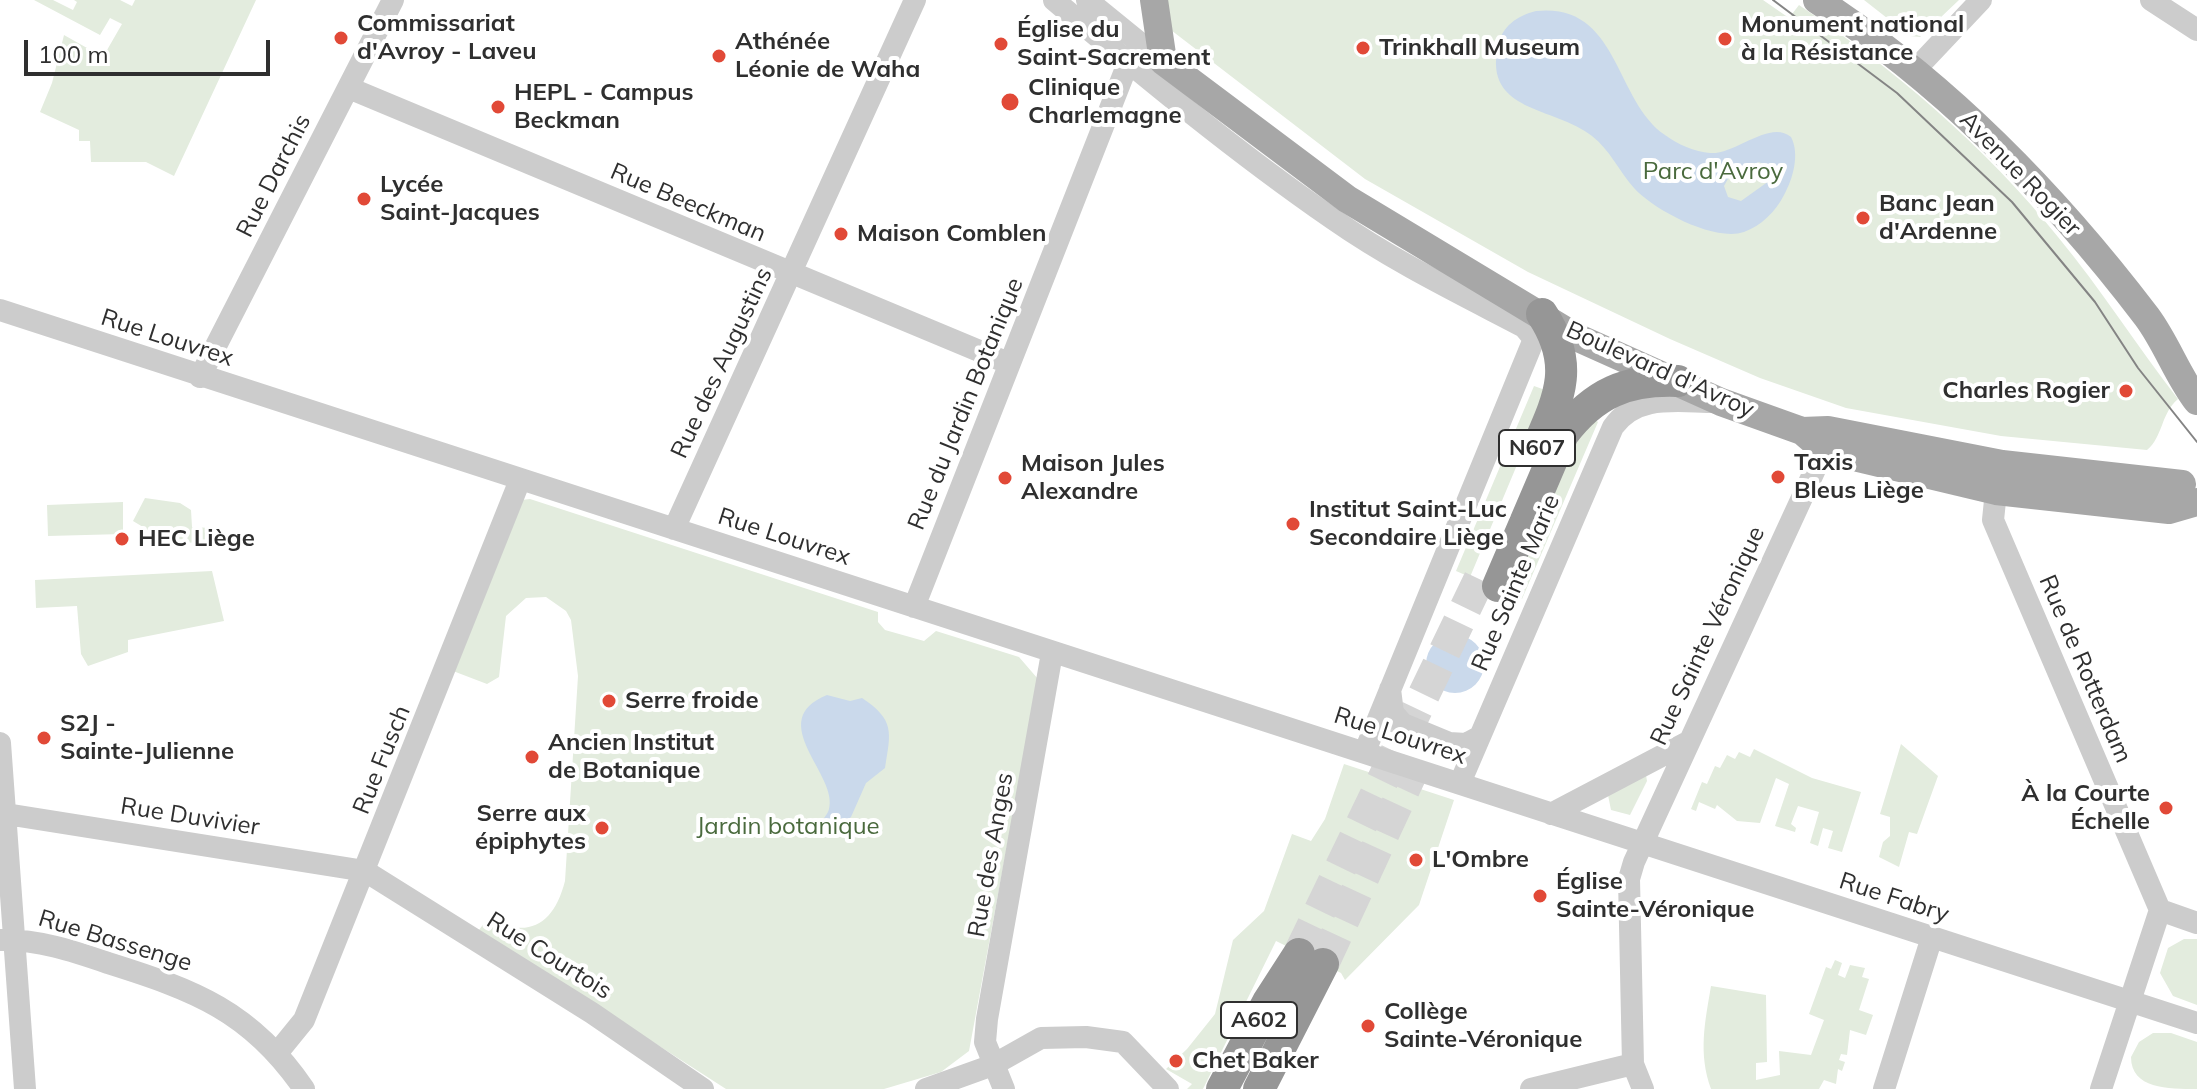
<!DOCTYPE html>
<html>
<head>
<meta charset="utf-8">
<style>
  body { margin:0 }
  #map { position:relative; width:2197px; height:1089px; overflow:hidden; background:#fff; font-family:Mulish,sans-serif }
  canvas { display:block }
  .scale { position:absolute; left:24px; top:40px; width:246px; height:36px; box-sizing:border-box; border:4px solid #2f2f2f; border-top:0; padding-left:10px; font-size:24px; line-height:28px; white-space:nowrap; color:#2f2f2f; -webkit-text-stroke:6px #fff; paint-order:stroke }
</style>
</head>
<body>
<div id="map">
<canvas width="2197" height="1089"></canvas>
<div class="scale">100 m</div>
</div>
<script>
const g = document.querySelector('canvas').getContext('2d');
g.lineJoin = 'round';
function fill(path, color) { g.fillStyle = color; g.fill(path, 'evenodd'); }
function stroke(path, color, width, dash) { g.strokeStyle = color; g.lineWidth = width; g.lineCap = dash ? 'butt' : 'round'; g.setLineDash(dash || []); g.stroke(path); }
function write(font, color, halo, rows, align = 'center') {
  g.font = font + ' Mulish,sans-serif'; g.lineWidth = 8; g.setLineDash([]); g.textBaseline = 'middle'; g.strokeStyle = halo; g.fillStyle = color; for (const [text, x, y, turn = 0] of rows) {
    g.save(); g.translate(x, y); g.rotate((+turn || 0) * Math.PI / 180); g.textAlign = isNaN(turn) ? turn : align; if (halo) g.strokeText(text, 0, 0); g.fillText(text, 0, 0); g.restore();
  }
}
fill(new Path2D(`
  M34,0H53L73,10L77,2L74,0H120L132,6L135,0H256L174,176L146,162H91L90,141H79V130L40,112L52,83L64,35L103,57L122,24L110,18L100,35Z
  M1163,0H1763L1789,18L1799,5C1894,69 1986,147 2058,237C2101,289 2137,346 2178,399C2161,413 2163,437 2147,450L2001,436L1846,408L1760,378L1670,339L1528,272L1365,179L1167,27Z
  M1864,0H1959L1920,37L1910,36Z
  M1534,386L1548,391L1470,577L1456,571Z
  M1593,418L1598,422L1522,599L1507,593L1570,444Z
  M145,498L180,503L191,510L192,527L210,528V542L148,544V530L133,521Z
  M530,499L878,612V622L885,630L924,641L936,631L1019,657L1038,679L969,1051L941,1072L884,1089H726L479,930L488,918C529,940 554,924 565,881L578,676L571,620L566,611L546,597L526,598L506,616L499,677L487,684L453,671L521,500Z
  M123,502V534L48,536L47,505Z
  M212,571L224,621L128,640V652L88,666L81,654L77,606L36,608L35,580Z
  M1901,744L1938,776L1917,834L1909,832L1899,867L1879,857L1883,842L1890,836V817L1880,814Z
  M1754,749L1812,778L1861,792L1842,852L1828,848L1833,831L1823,828L1818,846L1810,843L1819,812L1798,806L1791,824L1796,828L1795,832L1775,826L1789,784L1776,778L1760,823L1737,821L1717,805L1715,809L1699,802L1696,811L1691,809L1702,782L1707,784L1715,766L1720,768L1727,755L1735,759L1739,752L1750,757Z
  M1344,764L1454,800L1419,905L1345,980L1341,973L1276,941L1203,1089H1187L1192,1084L1166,1069L1187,1049L1215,1014L1233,940L1264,911L1292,834L1311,841L1325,819Z
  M1646,775L1647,781L1630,815L1611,810L1608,795Z
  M2184,939H2197V1005L2173,996L2160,973L2168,948Z
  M1835,960L1842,963L1838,975L1845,978L1850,965L1865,968L1862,977L1869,979L1859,1010L1873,1015L1866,1035L1850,1030L1847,1055L1841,1054L1839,1060L1845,1062L1842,1071L1838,1069L1836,1084L1824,1080L1819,1089H1711C1698,1053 1705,1022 1711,986L1766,995L1767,1062L1756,1063V1080L1780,1075L1779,1051L1811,1055L1824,1020L1809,1014L1826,967L1831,969Z
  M2153,1033H2171L2197,1042V1089C2168,1089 2131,1089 2131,1057L2139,1042Z`), '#e3ecde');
fill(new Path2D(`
  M1536,11C1619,2 1614,100 1665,135C1677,144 1695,152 1710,153C1735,155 1770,119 1791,137C1800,154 1793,179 1784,195C1776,211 1761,226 1744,232C1714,242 1654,210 1634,188C1619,171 1610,150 1592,136C1554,106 1483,113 1498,46C1502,26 1517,16 1536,11ZM1759,162L1769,167V181L1741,201L1728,197L1724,186L1729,177Z
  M1426 664a29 29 0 1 1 58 0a29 29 0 1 1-58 0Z
  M827,695L850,701L862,698C895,720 891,732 885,768L866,783L851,817L838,827L821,825C822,818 828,815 829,809C839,775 763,721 827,695Z`), '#cad9eb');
stroke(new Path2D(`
  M1299,954L1480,578
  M1323,964L1426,742`), '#d5d5d5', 32, [32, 16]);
stroke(new Path2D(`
  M1054,0C1144,76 1236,152 1333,219C1393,261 1459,293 1524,327L1534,339L1365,751
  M1087,0L1151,52
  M2151,0L2197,30
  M1914,71L1981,0
  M349,88L1008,363
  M0,310L2197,1023
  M200,377L393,0
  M1996,491L1993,520L2160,910
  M674,529L915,0
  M914,607L1128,63L1141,43
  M1390,689L1393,713L1403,724L1449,743L1466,744L1479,737
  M0,743L25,1089
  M1460,783L1613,427C1637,393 1678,402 1715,402
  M6,814L365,871L592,1013L703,1089
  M1551,814L1688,742
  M0,940C37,939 73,951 108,963C194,990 251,1011 304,1089
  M278,1052L304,1020L520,480
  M926,1089L993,1065L1041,1038L1086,1037L1123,1042L1168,1089
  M1004,1089L985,1042L987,1019L1052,653
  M1531,1089L1633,1064
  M1643,1089L1633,1064L1629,879L1634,862L1824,450
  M1884,1089L1932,937
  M2101,1089L2160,910L2197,923`), '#ccc', 22);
stroke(new Path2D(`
  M1154,0L1163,61L1347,199L1576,337L1721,402L1802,431L1828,430L2002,464L2182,484
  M1817,0C1945,83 2055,196 2147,317C2167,344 2177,375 2197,401
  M1802,431L1824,450L1996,491L2169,510L2197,502`), '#a7a7a7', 28);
stroke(new Path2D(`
  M1538,446C1560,396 1575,364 1542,314
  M1498,586L1563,434C1594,393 1627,379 1678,381
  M1222,1089L1268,1002L1299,954
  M1259,1089L1323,964`), '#969696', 32);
stroke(new Path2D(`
  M1773,0L1897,93L2012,202L2095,302L2138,368L2197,442`), '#848484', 2);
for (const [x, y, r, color] of [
  [341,38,8,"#e14937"],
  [1725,39,8,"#e14937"],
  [1001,44,8,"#e14937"],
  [1363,48,8,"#e14937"],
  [719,56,8,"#e14937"],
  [1010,102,10,"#e14937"],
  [498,107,8,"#e14937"],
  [364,199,8,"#e14937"],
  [1863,218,8,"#e14937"],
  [841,234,8,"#e14937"],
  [2126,391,8,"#e14937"],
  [1778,477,8,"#e14937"],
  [1005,478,8,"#e14937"],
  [1293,524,8,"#e14937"],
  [122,539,8,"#e14937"],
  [609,701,8,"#e14937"],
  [44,738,8,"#e14937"],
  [532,757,8,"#e14937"],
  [2166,808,8,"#e14937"],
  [602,828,8,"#e14937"],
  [1416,860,8,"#e14937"],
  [1540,896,8,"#e14937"],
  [1368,1026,8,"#e14937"],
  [1176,1061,8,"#e14937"]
]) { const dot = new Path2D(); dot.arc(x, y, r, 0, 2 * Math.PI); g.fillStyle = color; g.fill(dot); stroke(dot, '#fff', 3); }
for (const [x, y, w] of [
  [1537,448,76],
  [1259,1020,76]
]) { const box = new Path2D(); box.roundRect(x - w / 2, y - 18, w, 36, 6); g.fillStyle = '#fff'; g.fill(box); stroke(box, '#2f2f2f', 2); }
write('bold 22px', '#2f2f2f', null, [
  ["N607",1537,448],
  ["A602",1259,1020]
]);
write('bold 24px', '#2f2f2f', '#fff', [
  ["Commissariat",357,24],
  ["d'Avroy - Laveu",357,52],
  ["Monument national",1741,25],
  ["à la Résistance",1741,53],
  ["Église du",1017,30],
  ["Saint-Sacrement",1017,58],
  ["Athénée",735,42],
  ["Léonie de Waha",735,70],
  ["Trinkhall Museum",1379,48],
  ["Clinique",1028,88],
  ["Charlemagne",1028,116],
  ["HEPL - Campus",514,93],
  ["Beckman",514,121],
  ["Lycée",380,185],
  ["Saint-Jacques",380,213],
  ["Banc Jean",1879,204],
  ["d'Ardenne",1879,232],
  ["Maison Comblen",857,234],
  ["Charles Rogier",2110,391,"right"],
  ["Taxis",1794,463],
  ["Bleus Liège",1794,491],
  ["Maison Jules",1021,464],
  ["Alexandre",1021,492],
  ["Institut Saint-Luc",1309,510],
  ["Secondaire Liège",1309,538],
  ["HEC Liège",138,539],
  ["Serre froide",625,701],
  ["S2J -",60,724],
  ["Sainte-Julienne",60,752],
  ["Ancien Institut",548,743],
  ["de Botanique",548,771],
  ["À la Courte",2150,794,"right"],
  ["Échelle",2150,822,"right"],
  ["Serre aux",586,814,"right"],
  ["épiphytes",586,842,"right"],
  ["L'Ombre",1432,860],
  ["Église",1556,882],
  ["Sainte-Véronique",1556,910],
  ["Collège",1384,1012],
  ["Sainte-Véronique",1384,1040],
  ["Chet Baker",1192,1061]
], 'left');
write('24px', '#4a6a3d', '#fff', [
  ["Parc d'Avroy",1713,172],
  ["Jardin botanique",788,827]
]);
write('24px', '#2f2f2f', '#fff', [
  ["Avenue Rogier",2020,174,46],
  ["Rue Darchis",274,176,-63],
  ["Rue Beeckman",688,203,23],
  ["Rue Louvrex",167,338,18],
  ["Rue des Augustins",722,363,-65],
  ["Boulevard d'Avroy",1660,370,24],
  ["Rue du Jardin Botanique",966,404,-68],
  ["Rue Louvrex",784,537,18],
  ["Rue Sainte Marie",1516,583,-67],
  ["Rue Sainte Véronique",1708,636,-65],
  ["Rue de Rotterdam",2085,669,67],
  ["Rue Louvrex",1400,736,18],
  ["Rue Fusch",382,760,-68],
  ["Rue Duvivier",190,817,9],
  ["Rue des Anges",991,855,-80],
  ["Rue Fabry",1894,898,18],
  ["Rue Bassenge",115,941,17],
  ["Rue Courtois",549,956,32]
]);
</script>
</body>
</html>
